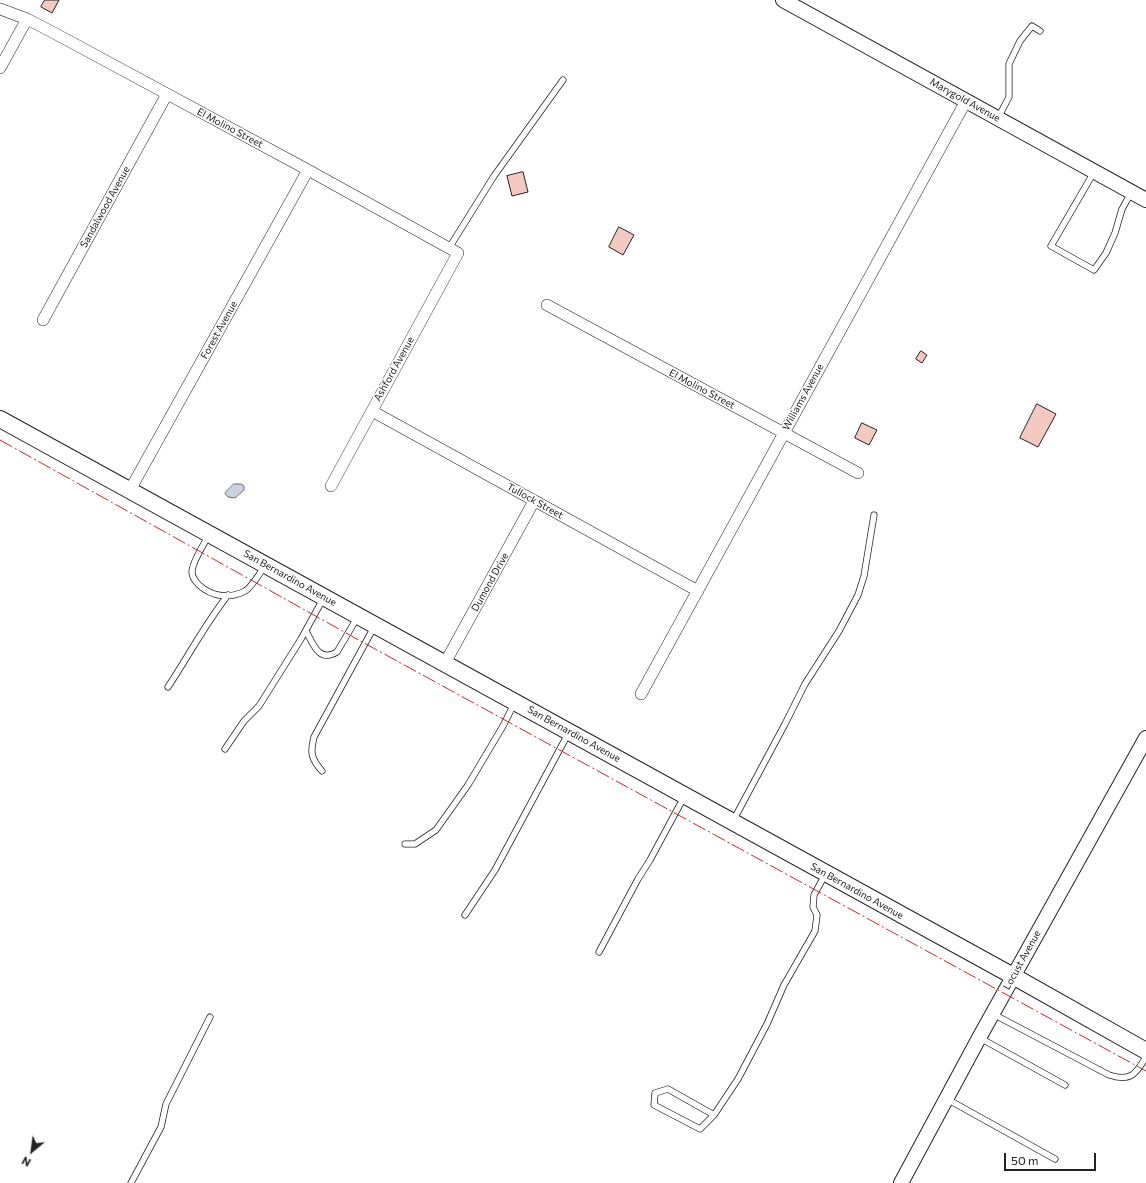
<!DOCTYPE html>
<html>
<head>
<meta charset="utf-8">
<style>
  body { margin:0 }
  #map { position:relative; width:1146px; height:1183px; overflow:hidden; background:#fff; font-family:Commissioner,sans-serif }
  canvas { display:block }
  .north { position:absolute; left:12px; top:1131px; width:40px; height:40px; -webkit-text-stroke:3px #fff; paint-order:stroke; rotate:209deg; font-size:11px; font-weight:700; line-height:16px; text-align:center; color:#222 }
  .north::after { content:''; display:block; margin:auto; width:14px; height:18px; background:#222; clip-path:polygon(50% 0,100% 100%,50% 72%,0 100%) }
  .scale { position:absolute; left:1004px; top:1153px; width:92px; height:18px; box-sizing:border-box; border:2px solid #222; border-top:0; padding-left:5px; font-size:12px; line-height:14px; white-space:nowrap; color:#222; -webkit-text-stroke:3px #fff; paint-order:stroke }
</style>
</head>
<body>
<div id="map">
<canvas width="1146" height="1183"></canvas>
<div class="north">N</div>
<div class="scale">50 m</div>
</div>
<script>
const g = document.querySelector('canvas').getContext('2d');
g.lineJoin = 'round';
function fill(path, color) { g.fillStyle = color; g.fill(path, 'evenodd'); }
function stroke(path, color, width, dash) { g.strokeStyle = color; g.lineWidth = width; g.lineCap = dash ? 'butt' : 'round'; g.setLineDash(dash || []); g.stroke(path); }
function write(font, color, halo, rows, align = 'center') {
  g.font = font + ' Commissioner,sans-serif'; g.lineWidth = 3; g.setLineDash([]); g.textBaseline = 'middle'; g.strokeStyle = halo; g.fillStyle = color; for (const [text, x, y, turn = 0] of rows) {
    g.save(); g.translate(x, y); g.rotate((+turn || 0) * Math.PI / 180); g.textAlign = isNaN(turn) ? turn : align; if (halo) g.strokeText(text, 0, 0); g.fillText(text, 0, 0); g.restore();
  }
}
const water = new Path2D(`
  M234,484H241L244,486V490L235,498L228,497L225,493Z`);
fill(water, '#c7d3dd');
stroke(water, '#6f6f6f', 1);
const building = new Path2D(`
  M45,0H59L52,13L41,7Z
  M523,172L528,192L512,196L507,176Z
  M619,227L634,235L623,255L609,247Z
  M921,351L927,355L922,363L916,359Z
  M1037,404L1056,414L1038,447L1020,438Z
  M862,423L877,430L869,445L855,438Z`);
fill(building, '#f3c9c0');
stroke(building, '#222', 1);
const service = new Path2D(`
  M998,118L1009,97V64L1020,41L1032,26L1040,31
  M1094,172L1051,246L1094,270L1106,253L1115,233L1122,209L1131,193
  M449,248L494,176L563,80
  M209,535C204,544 192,562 192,572C192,577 195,581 199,585C212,597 230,599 245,591C251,588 260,573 264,567
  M306,631C313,644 319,663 337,652L357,618
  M168,687C188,657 205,624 228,595
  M225,749L244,721L259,706L301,639L323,599
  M322,771C311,759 310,752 314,737L374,627
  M733,821L785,724L805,684L839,631L858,595L864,576L874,515
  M405,844H415L436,830L468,785L503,726L514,704
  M465,915L495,870L568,734
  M599,952L638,879L650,860L684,797
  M993,1014L1109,1075C1131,1082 1136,1074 1146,1057
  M980,1038L1065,1085
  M947,1099L1055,1159
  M714,1115L668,1089L655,1093L654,1105L700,1129L714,1115L738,1079L767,1024L784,985L815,931L817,915L813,907L814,895L826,873
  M131,1183L161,1127L166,1104L210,1017`);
const minor = new Path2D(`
  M0,9L27,19L56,34L308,170L458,253L331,486
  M0,68L27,19
  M547,305L858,473
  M43,320L167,94
  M372,411L698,591
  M130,490L308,170
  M445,663L534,501
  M641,694L966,101`);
const tertiary = new Path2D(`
  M783,0L1146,200
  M901,1183L979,1038L1146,738`);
const secondary = new Path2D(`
  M0,419L1013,976L1146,1051`);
stroke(service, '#222', 7);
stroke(minor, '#222', 12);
stroke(tertiary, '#222', 16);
stroke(secondary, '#222', 18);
stroke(service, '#fff', 5.5);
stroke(minor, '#fff', 11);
stroke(tertiary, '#fff', 14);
stroke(secondary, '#fff', 16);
stroke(new Path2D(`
  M0,440L355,638L1146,1071`), '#c62828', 1, [14, 3, 2, 3]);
write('10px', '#222', '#fff', [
  ["Marygold Avenue",965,100,29],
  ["El Molino Street",230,128,28],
  ["Sandalwood Avenue",105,207,-61],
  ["Forest Avenue",219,330,-61],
  ["Ashford Avenue",394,369,-61],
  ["El Molino Street",702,389,28],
  ["Williams Avenue",803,397,-61],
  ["Tullock Street",535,501,29],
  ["San Bernardino Avenue",290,578,29],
  ["Dumond Drive",490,582,-61],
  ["San Bernardino Avenue",574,734,29],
  ["San Bernardino Avenue",857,891,29],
  ["Locust Avenue",1022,960,-61]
]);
</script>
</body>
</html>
